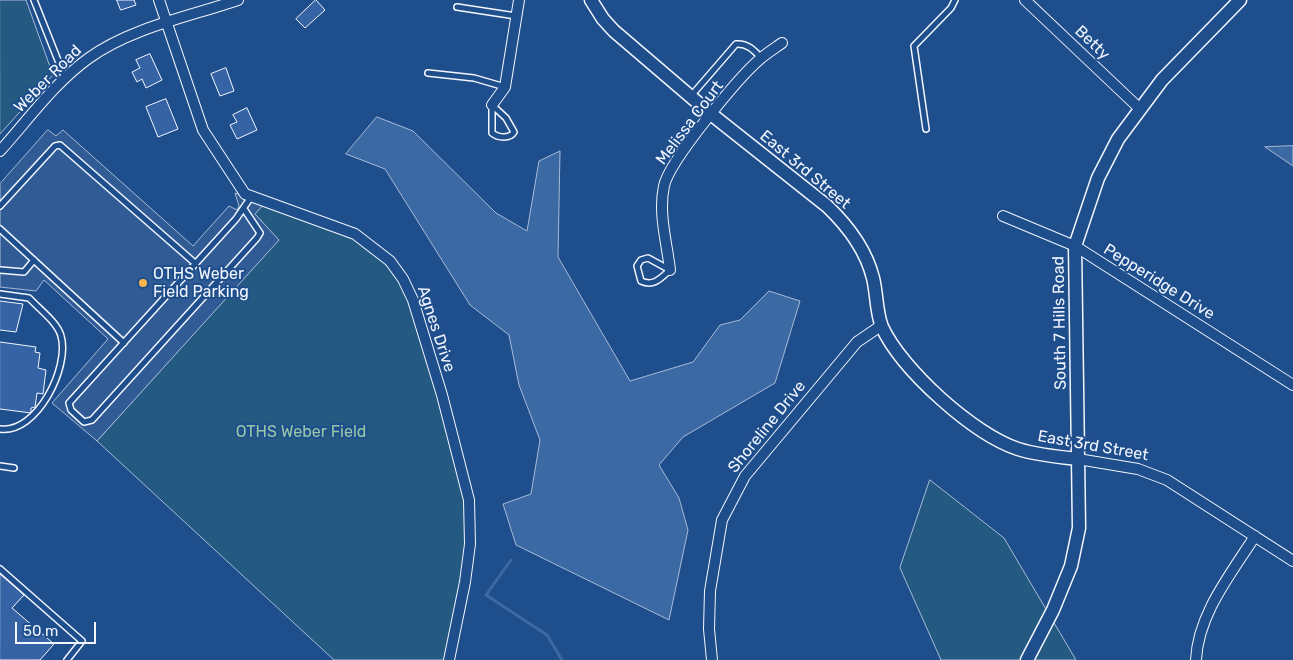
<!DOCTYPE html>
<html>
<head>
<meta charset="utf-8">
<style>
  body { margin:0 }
  #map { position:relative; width:1293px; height:660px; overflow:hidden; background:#1f4e8c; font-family:Rubik,sans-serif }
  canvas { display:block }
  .scale { position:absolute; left:15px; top:622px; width:81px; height:22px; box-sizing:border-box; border:2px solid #f2f6ff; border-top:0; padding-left:6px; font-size:15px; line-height:18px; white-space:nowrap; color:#f2f6ff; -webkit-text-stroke:4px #1f4e8c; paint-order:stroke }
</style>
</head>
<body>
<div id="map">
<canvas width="1293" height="660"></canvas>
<div class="scale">50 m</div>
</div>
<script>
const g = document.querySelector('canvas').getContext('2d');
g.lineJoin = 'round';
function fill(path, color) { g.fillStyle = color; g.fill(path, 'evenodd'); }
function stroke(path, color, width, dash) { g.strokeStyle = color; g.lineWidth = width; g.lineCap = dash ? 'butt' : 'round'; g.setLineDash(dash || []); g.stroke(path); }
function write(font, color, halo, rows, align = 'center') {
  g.font = font + ' Rubik,sans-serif'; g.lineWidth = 4; g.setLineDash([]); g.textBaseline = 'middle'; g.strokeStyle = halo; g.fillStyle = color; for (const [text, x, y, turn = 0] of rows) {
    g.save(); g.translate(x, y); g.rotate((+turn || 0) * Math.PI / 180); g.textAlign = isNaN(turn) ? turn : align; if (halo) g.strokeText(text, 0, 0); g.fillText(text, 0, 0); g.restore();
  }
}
const green = new Path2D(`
  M0,0H26L53,75L0,134Z
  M265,203L373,246L413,300L471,523L449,660H334L97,441L278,240L255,214Z
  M930,480L1004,538L1076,660H941L900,568Z`);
fill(green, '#245a82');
stroke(green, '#a8bbd7', 1);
const parking = new Path2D(`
  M48,130L56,136L63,130L193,246L229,206L237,210L239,206L235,193L265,203L255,214L279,240L97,441L52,403L108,339L44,280L36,291L0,287V184Z`);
fill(parking, '#305b95');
stroke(parking, '#a8bbd7', 1);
const water = new Path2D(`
  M377,117L413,131L496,213L527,231L539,161L560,151L558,257L630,381L693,362L720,325L740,320L769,291L800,301L775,383L683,437L659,465L679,498L688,530L669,620L516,545L503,504L531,494L540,440L519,385L509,335L470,305L385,169L346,154Z
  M1293,146V166L1265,147Z`);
fill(water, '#3b69a3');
stroke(water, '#a8bbd7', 1);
stroke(new Path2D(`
  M511,560L486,595L547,635L562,660`), '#3b69a3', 3);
const building = new Path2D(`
  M117,0H134L136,5L121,10Z
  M316,0L325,10L305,28L296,19Z
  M150,54L162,80L146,88L142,79L137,82L132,72L140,68L136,60Z
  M226,68L234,91L220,96L211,74Z
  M166,99L178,129L158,137L146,107Z
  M247,108L257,130L237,139L230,125L237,122L233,115Z
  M0,301L23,304L16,332L0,330Z
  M0,342L36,347L35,352L40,353L38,368L46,370L43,394L37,393L35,407L31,408V413L0,409Z
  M0,574L24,595L12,608L54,644L40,660H0Z`);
fill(building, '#3563a3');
stroke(building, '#f2f6ff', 1);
const service = new Path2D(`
  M34,0L65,78
  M457,7L516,16
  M428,73L474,78L505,87
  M691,96L736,44C747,43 754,50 761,58
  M492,105L506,118L514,132C510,139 498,138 492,133Z
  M926,129L914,46L951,8L955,0
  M0,206L55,146L60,145L196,264
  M244,209L260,233L257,238L92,420L84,422L71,410L69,403L236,219L251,197
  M0,229L124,343
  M648,258L670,270C661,278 654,287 641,281L637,266L641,260Z
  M0,270L24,272L34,260
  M0,294L29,298L34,303C43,312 58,324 61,336C70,367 37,434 0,429
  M0,466L14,468
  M0,569L82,641L67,660`);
const minor = new Path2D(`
  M159,0L203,130L245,194L355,234L390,261L403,279L413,300L442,395L469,500L470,544L465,582L449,660
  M1025,0L1139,108
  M492,105L505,87L519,0
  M0,151C28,120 55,82 89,58C130,28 191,16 238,0
  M1003,216L1075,246L1293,385
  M670,270C667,243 658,213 664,186C669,161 739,77 760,59C767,53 775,48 782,43
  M1078,459L1138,469L1167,480L1293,561
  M712,660L709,629L710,591L722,520L745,476L857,342L882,325
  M1196,660C1198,614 1231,574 1255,536`);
const tertiary = new Path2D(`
  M591,0L603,19L614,31L711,114L827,206C848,226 866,250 873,278C877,294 876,312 882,327C902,370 973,434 1018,449C1037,455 1058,457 1078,459
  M1027,660L1053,610L1071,566L1079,528L1075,246L1098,178L1118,139L1162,80L1240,0`);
stroke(service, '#f2f6ff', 8);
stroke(minor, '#f2f6ff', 12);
stroke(tertiary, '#f2f6ff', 15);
stroke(service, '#1f4e8c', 5);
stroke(minor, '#1f4e8c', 10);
stroke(tertiary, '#1f4e8c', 12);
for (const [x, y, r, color] of [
  [143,283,5,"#ffb74d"]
]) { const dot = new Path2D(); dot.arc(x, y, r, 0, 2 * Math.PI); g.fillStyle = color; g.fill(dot); stroke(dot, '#1f4e8c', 2); }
write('16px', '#f2f6ff', '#1f4e8c', [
  ["Betty",1092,43,44],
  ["Weber Road",48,79,-45],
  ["Melissa Court",690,123,-53],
  ["East 3rd Street",805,170,40],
  ["Pepperidge Drive",1159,282,32],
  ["South 7 Hills Road",1060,323,-91],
  ["Agnes Drive",436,329,72],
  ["Shoreline Drive",767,427,-51],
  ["East 3rd Street",1093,446,10]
]);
write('16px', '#f2f6ff', '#1f4e8c', [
  ["OTHS Weber",153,274],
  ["Field Parking",153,292]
], 'left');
write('16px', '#97c8a6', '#1f4e8c', [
  ["OTHS Weber Field",301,432]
]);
</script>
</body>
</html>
